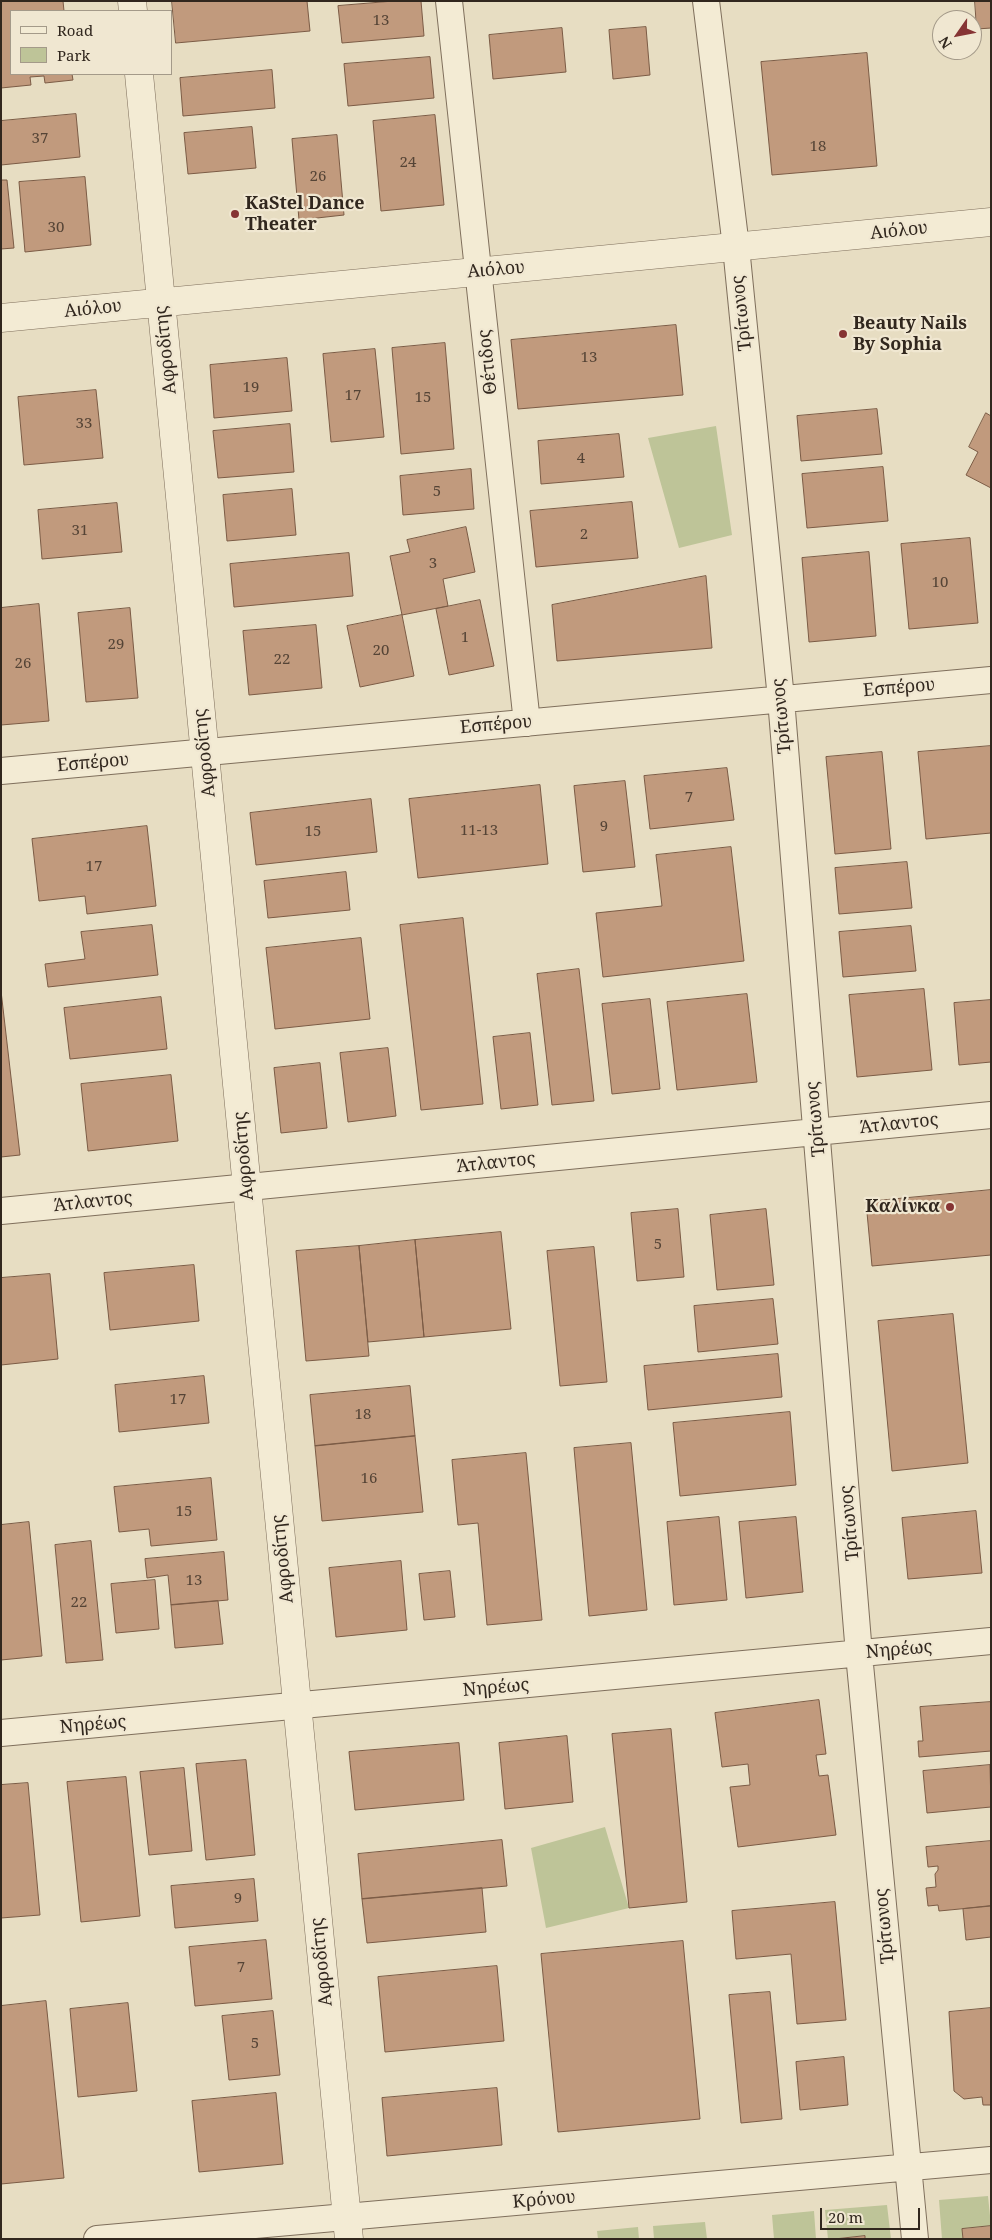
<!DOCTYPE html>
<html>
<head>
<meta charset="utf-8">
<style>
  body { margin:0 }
  #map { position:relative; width:992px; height:2240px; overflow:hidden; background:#e7ddc2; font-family:"Noto Serif",serif }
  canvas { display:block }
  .frame { position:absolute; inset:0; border:2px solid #31271e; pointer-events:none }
  .legend { position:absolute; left:10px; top:10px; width:162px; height:65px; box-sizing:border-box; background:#f0e7d1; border:1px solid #a49a89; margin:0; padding:6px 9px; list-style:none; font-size:15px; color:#31271e }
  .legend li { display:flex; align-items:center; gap:10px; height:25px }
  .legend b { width:25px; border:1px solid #a49a89 }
  .north { position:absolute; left:932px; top:10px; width:50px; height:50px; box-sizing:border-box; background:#f0e7d1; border:1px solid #a49a89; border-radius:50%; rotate:237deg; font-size:14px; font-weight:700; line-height:20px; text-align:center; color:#31271e }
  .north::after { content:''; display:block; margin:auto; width:18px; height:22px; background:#863434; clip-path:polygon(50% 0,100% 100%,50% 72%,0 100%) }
  .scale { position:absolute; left:820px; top:2208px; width:100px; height:22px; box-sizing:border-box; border:2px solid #31271e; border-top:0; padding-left:6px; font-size:15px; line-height:18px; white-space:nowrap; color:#31271e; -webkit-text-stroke:4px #f0e7d1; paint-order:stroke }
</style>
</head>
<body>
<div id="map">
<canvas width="992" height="2240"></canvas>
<div class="frame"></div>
<ul class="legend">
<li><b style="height:6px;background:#f3ebd4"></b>Road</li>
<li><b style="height:14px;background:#bec498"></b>Park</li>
</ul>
<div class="north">N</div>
<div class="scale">20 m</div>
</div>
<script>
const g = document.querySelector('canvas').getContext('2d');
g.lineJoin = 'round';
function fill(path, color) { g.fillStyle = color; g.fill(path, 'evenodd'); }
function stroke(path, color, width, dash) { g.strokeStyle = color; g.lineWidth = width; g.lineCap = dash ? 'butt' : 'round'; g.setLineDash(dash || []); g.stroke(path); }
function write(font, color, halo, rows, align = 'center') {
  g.font = font + ' "Noto Serif",serif'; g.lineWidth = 4.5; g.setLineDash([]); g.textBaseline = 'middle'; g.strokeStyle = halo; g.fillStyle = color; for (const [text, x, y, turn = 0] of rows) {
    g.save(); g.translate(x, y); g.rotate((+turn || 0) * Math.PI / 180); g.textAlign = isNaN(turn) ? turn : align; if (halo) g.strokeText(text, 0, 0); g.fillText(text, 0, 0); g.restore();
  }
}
fill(new Path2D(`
  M716,426L732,535L679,548L648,438Z
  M605,1827L629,1908L546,1928L531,1848Z
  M988,2196L991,2226L962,2229L963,2239H942L939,2200Z
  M887,2205L891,2239H865V2236L828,2239L825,2210Z
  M814,2211L816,2239H774L772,2215Z
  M705,2222L707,2239H654L653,2226Z
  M638,2227L639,2239H598L597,2231Z`), '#bec498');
const building = new Path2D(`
  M1,1H63L64,11H11V74H72L73,80L45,83L44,76L30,77L31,85L1,88Z
  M172,1H307L310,31L176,43Z
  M394,1H421L424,36L342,43L338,6Z
  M975,1H991V28L977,29Z
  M646,27L650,75L613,79L609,30Z
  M562,28L566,72L493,79L489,35Z
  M867,53L877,166L772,175L761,62Z
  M430,57L434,98L348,106L344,64Z
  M272,70L275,108L183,116L180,78Z
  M76,114L80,157L1,165V121Z
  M435,115L444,205L381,211L373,121Z
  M252,127L256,168L188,174L184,133Z
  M337,135L344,215L299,220L292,139Z
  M85,177L91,245L25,252L19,182Z
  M1,180H7L14,248L1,249Z
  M676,325L683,395L518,409L511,340Z
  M445,343L454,449L401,454L392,348Z
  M375,349L384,437L331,442L323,354Z
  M287,358L292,411L214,418L210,365Z
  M96,390L103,458L24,465L18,397Z
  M877,409L882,454L801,461L797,416Z
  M986,413L991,416V488L966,475L978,452L969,447Z
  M290,424L294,472L218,478L213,431Z
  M619,434L624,477L541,484L538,441Z
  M883,467L888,521L807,528L802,474Z
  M471,469L474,509L403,515L400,476Z
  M292,489L296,535L227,541L223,495Z
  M632,502L638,558L536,567L530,511Z
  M117,503L122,552L42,559L38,510Z
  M466,527L475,572L443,579L448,606L402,615L390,556L410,552L407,540Z
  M970,538L978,623L909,629L901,544Z
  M869,552L876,636L809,642L802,558Z
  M349,553L353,596L234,607L230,564Z
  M706,576L712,648L557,661L552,605Z
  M480,600L494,666L449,675L436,609Z
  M39,604L49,721L1,725V608Z
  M130,608L138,698L86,702L78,613Z
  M402,615L414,676L360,687L347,626Z
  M316,625L322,688L249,695L243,631Z
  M991,746V833L926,839L918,752Z
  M882,752L891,849L835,854L826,757Z
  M727,768L734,820L650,829L644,776Z
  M625,781L635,867L583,872L574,786Z
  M540,785L548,864L418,878L409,799Z
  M371,799L377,852L256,865L250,813Z
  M147,826L156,906L87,914L85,896L39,901L32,839Z
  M731,847L744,961L603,977L596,913L662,906L656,855Z
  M907,862L912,908L839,914L835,868Z
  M346,872L350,910L268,918L264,881Z
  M463,918L483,1104L421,1110L400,925Z
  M152,925L158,975L48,987L45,964L85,959L81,932Z
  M911,926L916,971L843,977L839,932Z
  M361,938L370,1019L275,1029L266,948Z
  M579,969L594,1101L552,1105L537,974Z
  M924,989L932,1070L857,1077L849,995Z
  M1,991L20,1155L1,1157Z
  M747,994L757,1082L677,1090L667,1002Z
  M161,997L167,1049L70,1059L64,1008Z
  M650,999L660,1089L612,1094L602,1004Z
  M991,1000V1062L959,1065L954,1003Z
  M530,1033L538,1105L501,1109L493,1037Z
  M388,1048L396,1116L348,1122L340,1053Z
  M320,1063L327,1128L281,1133L274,1068Z
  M171,1075L178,1141L88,1151L81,1084Z
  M991,1190V1255L872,1266L866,1202Z
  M678,1209L684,1277L637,1281L631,1213Z
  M766,1209L774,1285L717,1290L710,1215Z
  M501,1232L511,1329L424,1337L415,1240Z
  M415,1240L424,1337L368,1342L359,1246Z
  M359,1246L369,1356L306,1361L296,1251Z
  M594,1247L607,1382L560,1386L547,1251Z
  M194,1265L199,1321L110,1330L104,1273Z
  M50,1274L58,1359L1,1365V1278Z
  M773,1299L778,1344L698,1352L694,1306Z
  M953,1314L968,1463L892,1471L878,1321Z
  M778,1354L782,1397L648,1410L644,1366Z
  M204,1376L209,1423L119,1432L115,1385Z
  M410,1386L415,1436L315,1446L310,1395Z
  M790,1412L796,1485L680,1496L673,1423Z
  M415,1436L423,1512L322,1521L315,1446Z
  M631,1443L647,1610L589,1616L574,1448Z
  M526,1453L542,1620L487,1625L478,1523L458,1525L452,1460Z
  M211,1478L217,1540L151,1546L149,1529L119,1532L114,1487Z
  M976,1511L982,1573L908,1579L902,1518Z
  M719,1517L727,1600L674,1605L667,1522Z
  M796,1517L803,1592L746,1598L739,1522Z
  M29,1522L42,1656L1,1660V1525Z
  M91,1541L103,1660L66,1663L55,1545Z
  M224,1552L228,1600L171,1605L168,1575L147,1578L145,1559Z
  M401,1561L407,1630L336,1637L329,1568Z
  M450,1571L455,1617L424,1620L419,1574Z
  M155,1580L159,1629L116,1633L111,1584Z
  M218,1601L223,1644L175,1648L171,1605Z
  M819,1700L826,1754L816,1755L819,1776L828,1775L836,1835L738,1847L730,1787L750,1785L748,1764L722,1767L715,1713Z
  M991,1702V1751L919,1757L918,1741H923L920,1707Z
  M671,1729L687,1902L629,1908L612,1734Z
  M567,1736L573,1802L505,1809L499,1743Z
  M459,1743L464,1800L355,1810L349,1752Z
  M246,1760L255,1855L206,1860L196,1764Z
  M990,1765L991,1807L927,1813L923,1771Z
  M184,1768L192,1851L149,1855L140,1772Z
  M126,1777L140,1916L81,1922L67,1782Z
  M28,1783L40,1915L1,1918V1785Z
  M502,1840L507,1886L362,1899L358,1854Z
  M991,1841V1906L939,1911L938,1905L928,1906L926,1888L936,1887L935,1874L938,1870V1866L928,1867L926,1847Z
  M254,1879L258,1921L175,1928L171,1886Z
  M482,1888L486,1932L367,1943L362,1899Z
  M835,1902L846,2020L797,2024L791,1954L736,1959L732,1911Z
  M991,1906V1937L966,1940L963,1909Z
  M266,1940L272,1999L195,2006L189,1947Z
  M683,1941L700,2119L558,2132L541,1954Z
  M497,1966L504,2041L385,2052L378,1977Z
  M770,1992L782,2119L741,2123L729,1995Z
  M46,2001L64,2178L1,2184V2006Z
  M128,2003L137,2091L78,2097L70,2009Z
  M991,2008V2105H983L982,2097L964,2099L954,2091L949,2012Z
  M273,2011L280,2075L229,2080L222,2016Z
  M844,2057L848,2105L800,2110L796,2062Z
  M497,2088L502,2145L387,2156L382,2098Z
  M276,2093L283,2164L199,2172L192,2101Z
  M991,2226V2239H963L962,2229Z
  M865,2236V2239H835Z`);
fill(building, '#c19a7d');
stroke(building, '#7b5b45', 1);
const minor = new Path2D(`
  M449,1L527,723
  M706,1L736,247L781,699L859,1654L915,2239
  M1,771L991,680
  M1,1211L991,1115
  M1,1733L991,1641
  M97,2239L991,2160`);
const tertiary = new Path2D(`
  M132,1L133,11
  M139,74L349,2239
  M1,318L991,222`);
stroke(minor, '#7f6f5c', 28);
stroke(tertiary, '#7f6f5c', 29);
stroke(minor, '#f3ebd4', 26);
stroke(tertiary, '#f3ebd4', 28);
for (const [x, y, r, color] of [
  [235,214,5,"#863434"],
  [843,334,5,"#863434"],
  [950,1207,5,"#863434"]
]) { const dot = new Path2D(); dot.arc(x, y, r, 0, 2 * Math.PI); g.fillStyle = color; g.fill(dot); stroke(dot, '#f0e7d1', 2); }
write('15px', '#554436', null, [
  ["13",381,21],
  ["37",40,139],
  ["18",818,147],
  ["24",408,163],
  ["26",318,177],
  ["30",56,228],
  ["13",589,358],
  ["19",251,388],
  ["17",353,396],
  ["15",423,398],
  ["33",84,424],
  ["4",581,459],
  ["5",437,492],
  ["31",80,531],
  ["2",584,535],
  ["3",433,564],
  ["10",940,583],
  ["1",465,638],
  ["29",116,645],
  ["20",381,651],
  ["22",282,660],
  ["26",23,664],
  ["7",689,798],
  ["9",604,827],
  ["11-13",479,831],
  ["15",313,832],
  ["17",94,867],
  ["5",658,1245],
  ["17",178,1400],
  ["18",363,1415],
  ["16",369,1479],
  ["15",184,1512],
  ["13",194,1581],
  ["22",79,1603],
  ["9",238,1899],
  ["7",241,1968],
  ["5",255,2044]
]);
write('bold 18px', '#31271e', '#f0e7d1', [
  ["KaStel Dance",245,204],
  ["Theater",245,225],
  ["Beauty Nails",853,324],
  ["By Sophia",853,345],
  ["Καλίνκα",940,1207,"right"]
], 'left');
write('18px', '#31271e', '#f0e7d1', [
  ["Αιόλου",899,231,-6],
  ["Αιόλου",496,270,-5],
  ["Αιόλου",93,309,-6],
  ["Τρίτωνος",742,313,-96],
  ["Αφροδίτης",166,350,-96],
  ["Θέτιδος",488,362,-96],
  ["Εσπέρου",899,688,-5],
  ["Τρίτωνος",782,716,-95],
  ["Εσπέρου",496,725,-5],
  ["Αφροδίτης",205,753,-96],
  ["Εσπέρου",93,763,-5],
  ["Τρίτωνος",816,1119,-95],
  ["Άτλαντος",899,1124,-6],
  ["Αφροδίτης",244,1156,-95],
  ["Άτλαντος",496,1163,-6],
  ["Άτλαντος",93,1202,-6],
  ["Τρίτωνος",850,1523,-95],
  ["Αφροδίτης",283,1559,-96],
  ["Νηρέως",899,1650,-5],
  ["Νηρέως",496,1688,-5],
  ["Νηρέως",93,1725,-5],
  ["Τρίτωνος",885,1926,-95],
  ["Αφροδίτης",322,1962,-96],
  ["Κρόνου",544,2200,-5]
]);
</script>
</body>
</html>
